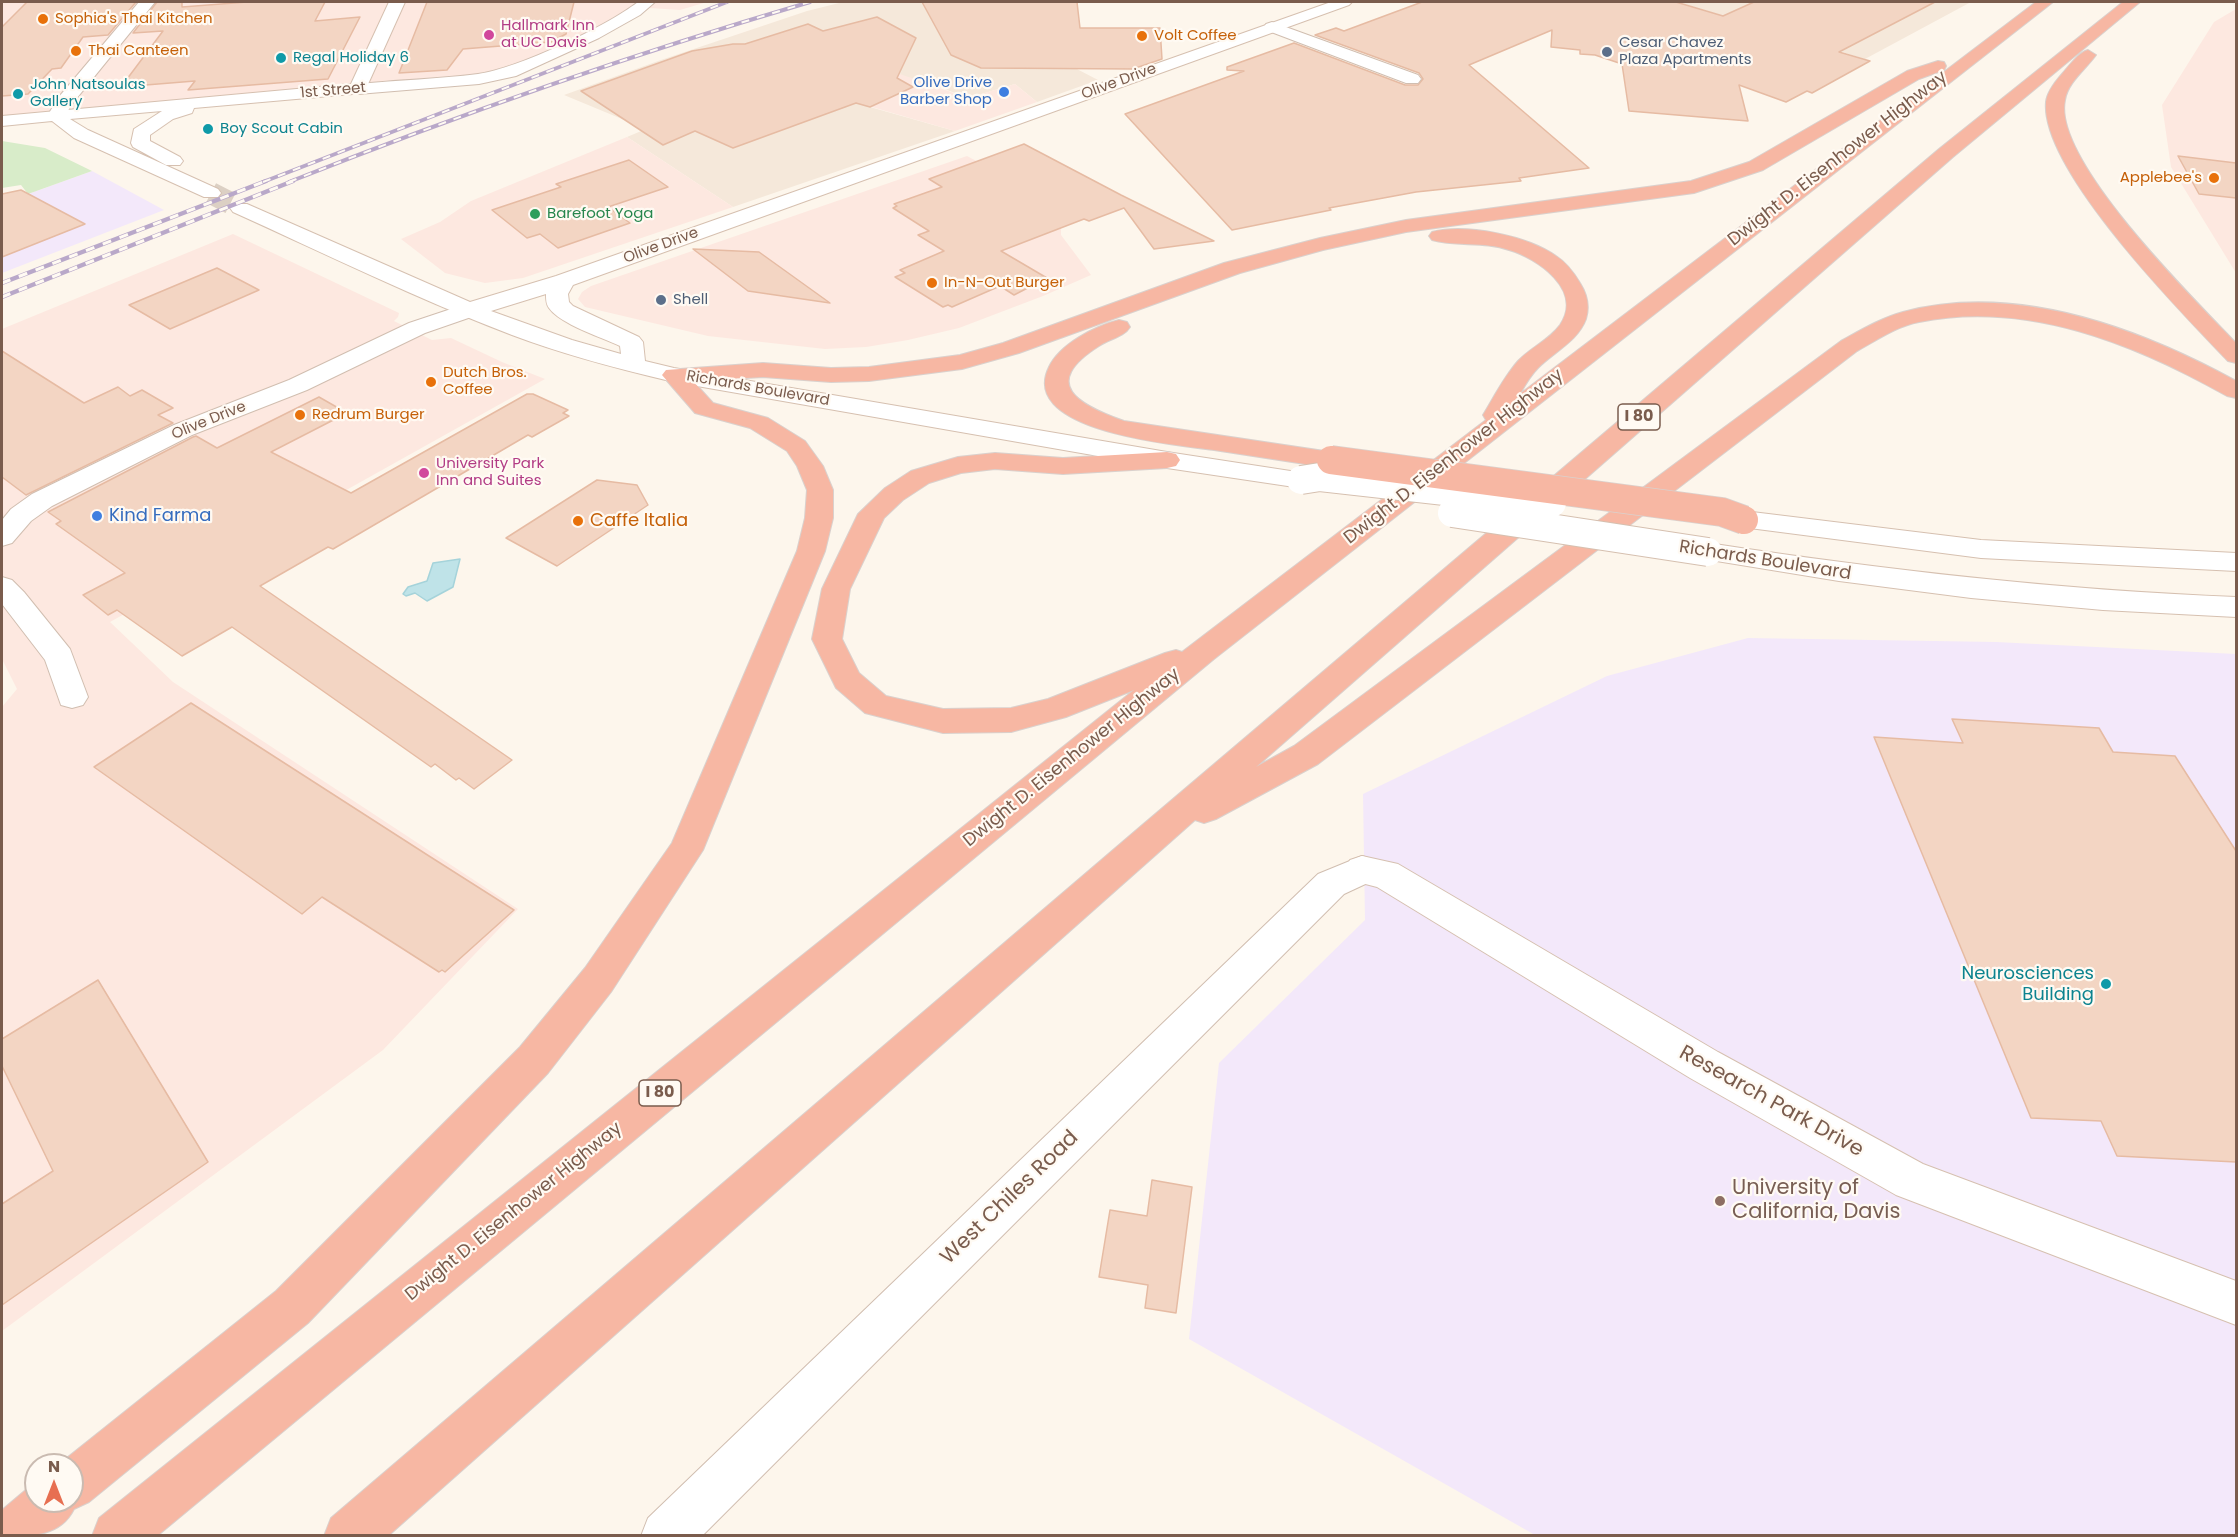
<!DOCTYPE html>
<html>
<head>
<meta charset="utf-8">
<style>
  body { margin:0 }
  #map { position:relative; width:2238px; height:1537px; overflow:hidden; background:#fdf6ec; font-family:Poppins,sans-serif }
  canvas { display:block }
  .frame { position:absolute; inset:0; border:3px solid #7a5c4d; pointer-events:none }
  .north { position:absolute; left:24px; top:1453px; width:60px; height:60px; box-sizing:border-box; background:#fffaf3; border:2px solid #cabbb1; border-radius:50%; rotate:0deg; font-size:16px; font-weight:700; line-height:24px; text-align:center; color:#7a5c4d }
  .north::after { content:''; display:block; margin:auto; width:21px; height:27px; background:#e76f51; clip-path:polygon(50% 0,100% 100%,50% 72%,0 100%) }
</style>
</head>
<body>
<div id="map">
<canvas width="2238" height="1537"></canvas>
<div class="frame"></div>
<div class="north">N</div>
</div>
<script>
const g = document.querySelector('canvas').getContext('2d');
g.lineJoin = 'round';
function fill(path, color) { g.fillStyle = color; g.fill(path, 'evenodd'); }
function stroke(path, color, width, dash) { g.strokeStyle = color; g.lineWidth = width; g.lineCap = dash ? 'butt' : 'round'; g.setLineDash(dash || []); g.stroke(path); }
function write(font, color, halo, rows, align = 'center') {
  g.font = font + ' Poppins,sans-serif'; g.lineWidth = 4.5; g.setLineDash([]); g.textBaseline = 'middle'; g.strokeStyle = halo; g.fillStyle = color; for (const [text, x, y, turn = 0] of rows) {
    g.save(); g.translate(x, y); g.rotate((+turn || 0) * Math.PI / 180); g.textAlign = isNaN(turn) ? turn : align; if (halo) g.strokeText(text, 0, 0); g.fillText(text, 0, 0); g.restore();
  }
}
fill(new Path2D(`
  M843,2H1078L1073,67L1098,80L1037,102L1015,84L968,98L921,80L870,107L955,131L733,207L627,137L646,129L564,95L661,60L807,11Z
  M1678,2H1971L1865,59Z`), '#f5e8da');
fill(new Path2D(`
  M2,2H707L680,10L635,7L593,35L510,72L2,120Z
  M2236,9V273L2171,167L2162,105L2214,22Z
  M900,74L968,98L1015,84L1037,102L955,131L844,99Z
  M627,137L733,207L523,278L485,283L445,273L401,239L440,222L471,201Z
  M967,156L1061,206V235L1091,275L1043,296L959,328L908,340L866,347L825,349L708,336L585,307L578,299L582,292L591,286Z
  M233,234L399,313L398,317L394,321L432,340L451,338L502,362L545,379L110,622L173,682L518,909L383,1050L2,1331V707L17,689L2,659V329Z`), '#fde8e0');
fill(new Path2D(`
  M92,171L164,210L2,273V257L85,224L28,194Z
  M1748,638L1996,642L2236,654V1535H1535L1189,1339L1219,1063L1365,920L1363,794L1607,676Z`), '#f3e8fa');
fill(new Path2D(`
  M2,141L45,148L92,171L28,194L21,185L2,188Z`), '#d8ecc9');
const water = new Path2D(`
  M460,559L453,587L427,601L415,593L406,596L403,594L408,587L427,581L433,563Z`);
fill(water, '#bfe3e8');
stroke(water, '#a5d3da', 1.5);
const building = new Path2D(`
  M27,2H136L108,35L83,37L61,68L52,69L28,94L2,96V27Z
  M157,2H182V7L247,2H325L315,21L360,17L328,79L188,90L195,81L121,87L163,31L133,33Z
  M427,2H574L566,34L551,42L463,49L447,70L399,73Z
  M922,2H1077L1080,28H1160L1162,59L1133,69L981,68L951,55Z
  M1422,2H1676L1723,16L1754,2H1935L1839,52L1870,61L1812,93L1807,91L1786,102L1739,85L1748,121L1629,111L1622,64L1595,55L1580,54V50L1551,47L1552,30L1469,65L1589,168L1519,178L1521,181L1416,192L1329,208L1331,210L1232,230L1125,114L1244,71L1227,70V67L1294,43L1405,85H1418L1423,79L1419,73L1315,35L1336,28L1344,31Z
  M877,17L916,38L897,78L913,87L870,107L856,103L733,148L695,131L663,145L581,91L692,51L733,44H745L808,24L823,31Z
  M1024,144L1121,195L1214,241L1154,249L1124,208L1089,221L1084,219L1001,251L1047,278L1014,295L1000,286L952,307L948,305L943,307L895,277L905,273L900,270L944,251L918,235L929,231L893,208L897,206L894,204L942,187L929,179Z
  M2178,156L2236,163V198L2199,194Z
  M629,160L668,187L608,207L630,223L558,248L540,234L527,238L492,210L561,187L556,184Z
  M21,190L85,224L2,257V194Z
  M693,249L759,252L830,303L748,291Z
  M217,268L259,290L170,329L129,305Z
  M2,351L84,403L118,387L130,396L142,390L173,408L158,415L173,423L26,495L2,477Z
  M527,394H533L568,410L563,413L569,416L532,437L528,435L333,549L328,547L260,586L512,760L474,789L459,778L456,780L435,764L431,767L232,627L182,656L117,610L108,615L83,595L125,573L56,524L61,521L48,512L193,437L196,436L217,448L319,397L347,413L271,452L351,493Z
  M597,480L637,485L648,505L557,566L506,538Z
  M191,703L429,856L514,910L445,972L442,970L439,972L322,897L302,914L94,767Z
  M1952,719L2099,728L2113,752L2175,756L2236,851V1162L2117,1156L2101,1121L2031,1118L1874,737L1963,743Z
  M98,980L208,1162L2,1305V1204L53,1171L2,1066V1039Z
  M1152,1180L1192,1187L1176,1313L1145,1308L1148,1285L1099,1277L1110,1210L1147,1216Z`);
fill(building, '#f3d5c3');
stroke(building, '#e6bba3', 1.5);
stroke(new Path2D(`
  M211,193L240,208`), '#dcd0c4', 22, [22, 11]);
const street = new Path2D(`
  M139,2H155L72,104L63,119H51L48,115L58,98Z
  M638,2H655L640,15L599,38L516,76L479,84L358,94L352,93L349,89L352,85L358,84C398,80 439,79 478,74C519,68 605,27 638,2Z
  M1272,22L1418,75L1421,79L1418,83H1406L1266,30L1264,27L1266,24Z
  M469,303L477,305L480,310L477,315L425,333L307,390L192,435L52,506L31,521L12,543L2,546V520L11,509L32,494L174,425L289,380L409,323Z
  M2,577L12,580L24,592L70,649L88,697L83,705L72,708L61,705L45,660L2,604Z
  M1362,856L1374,860L1380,870L1374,880L1344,894L702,1536H641L648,1518L1318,874Z`);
const secondary = new Path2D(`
  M389,2H405L364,93L194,108L192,113L173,119L150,135V141L180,157L183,161L180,165H166L133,147L131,143L134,129L162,111L70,119L88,130L218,189L221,193L218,197H204L74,138L52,121L2,126V116L351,84Z
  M1331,2H1352L1349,5L573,285L568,294L569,302L573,306L639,337L643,342L645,361L674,368L1167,452L1310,474L1314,480L1310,486L1301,488L1167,468L674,382C619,369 565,355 512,335C417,299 326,254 233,212L230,208L233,204H247L470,302L556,276ZM546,294C546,299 546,304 549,308C560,324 601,337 620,346L621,354L572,340L491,311Z
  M1744,511L1981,540L2236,553V571L1981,558L1734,526L1730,520L1734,514Z
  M1708,543C1883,570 2059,590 2236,597V617L2103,610L1971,598L1839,581L1698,558L1694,552L1698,546Z
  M1362,856L1398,864L1718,1052L1923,1164L2236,1281V1325L1896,1195L1690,1078L1377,887L1350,880L1344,870L1350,860Z`);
const highway = new Path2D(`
  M2036,2H2053L1214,659L157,1536H92L99,1518L1134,690L1066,717L1011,732L943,733L865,713L836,688L812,639L822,589L858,514L885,488L911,471L958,457L995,453L1063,458L1167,452L1176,454L1180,460L1176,466L1167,468L1063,474L995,469L961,473L929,483L903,500L884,518L850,589L842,639L859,673L886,696L943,709L1011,708L1048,699L1165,653L1176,650L1182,652L1486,420L1483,415C1494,397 1504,377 1518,361C1530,348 1549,340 1560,325C1584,290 1537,258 1509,250C1484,241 1457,247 1432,240L1429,236L1432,232C1466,223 1528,236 1556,256C1567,263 1574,273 1580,283C1587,294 1590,306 1586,319C1578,341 1554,352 1538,368C1531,375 1525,385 1520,394Z
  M2123,2H2140L1953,157L1256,767L1294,746L1841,341C1861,330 1881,318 1903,312C2015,282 2139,328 2236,381V398L2227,396C2135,344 2027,300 1919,322C1897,326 1877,340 1857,351L1318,764L1216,819L1204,823L1195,820L388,1536H324L331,1518L1140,827L1939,149Z
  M2088,50L2096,55C2086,69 2068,82 2065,100C2052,160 2195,300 2236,343V363L2228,361C2181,312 2040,169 2046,102C2047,92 2055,82 2062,74C2069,66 2078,53 2088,50Z
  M1938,61L1944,62L1946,66L1944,70L1919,79L1763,170L1694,193L1406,232L1323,250L1240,273L1019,353L962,369L869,381L831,382L763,377L693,381L713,403L768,418L805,441L823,466L833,490V518L825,551L703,850L611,992L548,1073L308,1323L89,1502L74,1509C60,1537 31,1536 2,1536V1510L34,1483L36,1501H72V1465H58L276,1291L520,1047L585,968L672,843L797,551L805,518L807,490L797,466L787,451L750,428L695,413L662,375L666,370L763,363L831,368L869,367L960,355L1003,343L1224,263L1320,238L1406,220L1691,181L1749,162L1907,71Z
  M1119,320L1127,322L1130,327C1124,337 1109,339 1099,346C1039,384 1079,405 1124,421L1331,452L1340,454L1344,460L1340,466L1331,468C1292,462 1253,456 1214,450C1179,445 1017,432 1049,367C1060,344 1095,326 1119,320Z`);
stroke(street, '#d1beb0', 2);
stroke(secondary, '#d6c0b0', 2);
stroke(highway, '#dad1cd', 2);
fill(street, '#fff');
fill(secondary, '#fff');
fill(highway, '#f7b7a3');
const railFar1 = new Path2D(`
  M263,182L727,2
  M289,182C460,114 633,54 810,2`);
const rail = new Path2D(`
  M2,283L266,181
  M2,297L293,181`);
stroke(railFar1, '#b9a8c9', 4);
stroke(rail, '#b9a8c9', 4.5);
stroke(railFar1, '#fffaf3', 2, [8]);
stroke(rail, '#fffaf3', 3, [9]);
const secondaryBridge = new Path2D(`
  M1301,480L1320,477L1552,503
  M1452,513L1708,552`);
const highwayBridge = new Path2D(`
  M1331,460L1722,512L1744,520`);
stroke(secondaryBridge, '#d6c0b0', 30, []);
stroke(highwayBridge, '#dad1cd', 30, []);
stroke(secondaryBridge, '#fff', 28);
stroke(highwayBridge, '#f7b7a3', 28);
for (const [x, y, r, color] of [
  [43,19,6,"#e8710a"],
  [489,35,6,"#d1479c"],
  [1142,36,6,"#e8710a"],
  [76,51,6,"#e8710a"],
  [1607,52,6,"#5c6f8a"],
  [281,58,6,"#0f9aa8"],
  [1004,92,6,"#3f7fe0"],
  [18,94,6,"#0f9aa8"],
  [208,129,6,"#0f9aa8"],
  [2214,178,6,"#e8710a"],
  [535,214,6,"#2e9e5b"],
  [932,283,6,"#e8710a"],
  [661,300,6,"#5c6f8a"],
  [431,382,6,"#e8710a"],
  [300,415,6,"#e8710a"],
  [424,473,6,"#d1479c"],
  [97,516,6,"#3f7fe0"],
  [578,521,6,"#e8710a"],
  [2106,984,6,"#0f9aa8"],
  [1720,1201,6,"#8d6e63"]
]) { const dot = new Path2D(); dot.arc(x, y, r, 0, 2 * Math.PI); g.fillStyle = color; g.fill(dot); stroke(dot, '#fffaf3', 2); }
write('15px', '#c56008', '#fffaf3', [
  ["Sophia's Thai Kitchen",55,19],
  ["Volt Coffee",1154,36],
  ["Thai Canteen",88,51],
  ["Applebee's",2202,178,"right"],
  ["In-N-Out Burger",944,283],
  ["Dutch Bros.",443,373],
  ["Coffee",443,390],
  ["Redrum Burger",312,415]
], 'left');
write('15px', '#b23c85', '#fffaf3', [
  ["Hallmark Inn",501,26],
  ["at UC Davis",501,43],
  ["University Park",436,464],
  ["Inn and Suites",436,481]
], 'left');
write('15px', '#4e5e75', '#fffaf3', [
  ["Cesar Chavez",1619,43],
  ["Plaza Apartments",1619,60],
  ["Shell",673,300]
], 'left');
write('15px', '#0d838f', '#fffaf3', [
  ["Regal Holiday 6",293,58],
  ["John Natsoulas",30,85],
  ["Gallery",30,102],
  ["Boy Scout Cabin",220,129]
], 'left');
write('15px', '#7a5c4d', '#fffaf3', [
  ["Olive Drive",1119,82,-20],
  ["1st Street",333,91,-5],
  ["Olive Drive",661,246,-20],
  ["Richards Boulevard",758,389,10],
  ["Olive Drive",209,421,-22]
]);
write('15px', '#366cbe', '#fffaf3', [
  ["Olive Drive",992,83],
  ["Barber Shop",992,100]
], 'right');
write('15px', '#27864d', '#fffaf3', [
  ["Barefoot Yoga",547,214]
], 'left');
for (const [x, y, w] of [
  [1639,417,42],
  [660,1093,42]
]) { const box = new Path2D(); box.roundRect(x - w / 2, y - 13, w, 26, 4.5); g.fillStyle = '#fffaf3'; g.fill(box); stroke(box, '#7a5c4d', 1.5); }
write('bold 16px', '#7a5c4d', null, [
  ["I 80",1639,417],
  ["I 80",660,1093]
]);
write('18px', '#7a5c4d', '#fffaf3', [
  ["Dwight D. Eisenhower Highway",1838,159,-38],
  ["Dwight D. Eisenhower Highway",1454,457,-38],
  ["Richards Boulevard",1765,561,9],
  ["Dwight D. Eisenhower Highway",1072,758,-39],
  ["Dwight D. Eisenhower Highway",514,1212,-39]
]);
write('18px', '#366cbe', '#fffaf3', [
  ["Kind Farma",109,516]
], 'left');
write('18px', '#c56008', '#fffaf3', [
  ["Caffe Italia",590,521]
], 'left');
write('18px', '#0d838f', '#fffaf3', [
  ["Neurosciences",2094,974],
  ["Building",2094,995]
], 'right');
write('21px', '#7a5c4d', '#fffaf3', [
  ["Research Park Drive",1771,1102,29],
  ["West Chiles Road",1010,1198,-44]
]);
write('21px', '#785e54', '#fffaf3', [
  ["University of",1732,1189],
  ["California, Davis",1732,1213]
], 'left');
</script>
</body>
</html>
